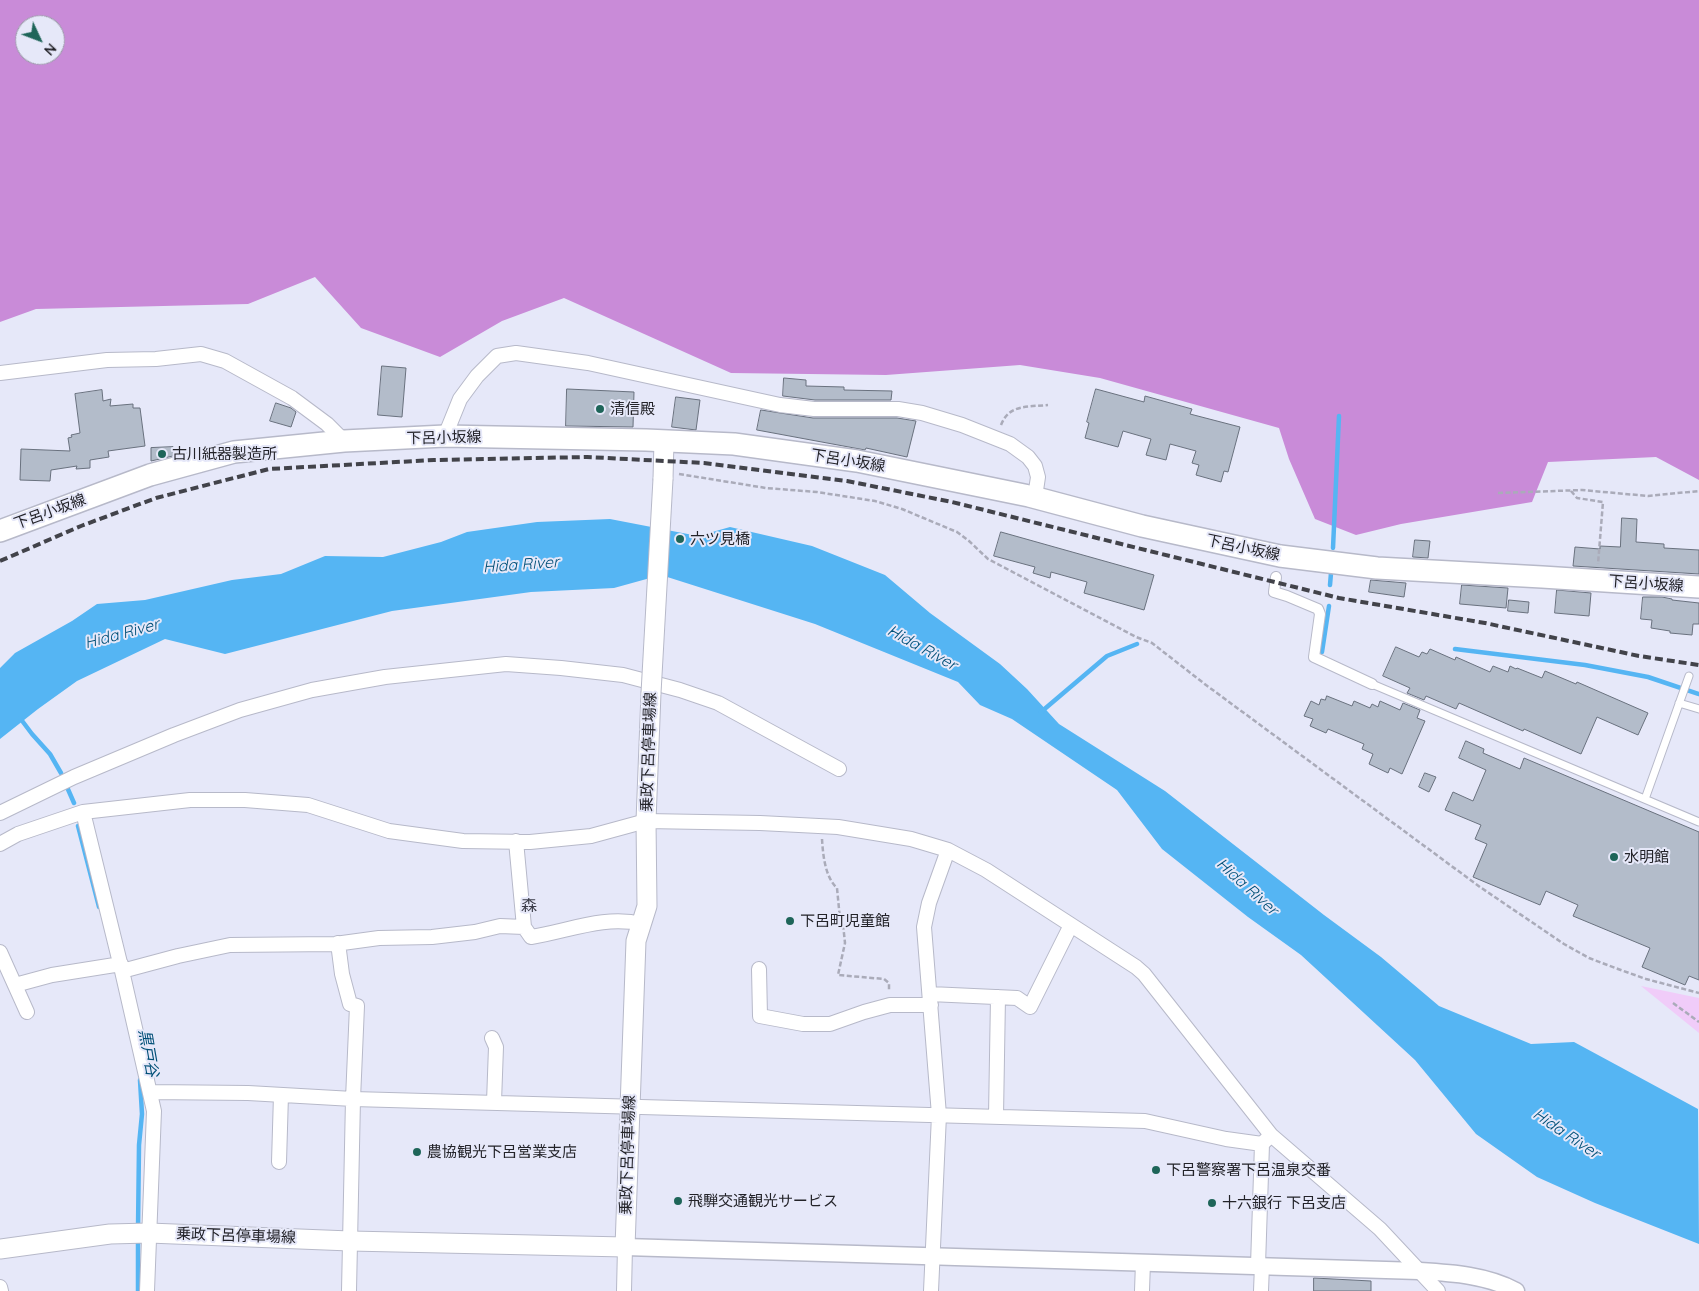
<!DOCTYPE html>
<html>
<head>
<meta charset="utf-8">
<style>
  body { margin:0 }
  #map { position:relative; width:1699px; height:1291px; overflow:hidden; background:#e6e8f9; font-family:Quicksand,sans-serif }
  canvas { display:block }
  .north { position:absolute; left:15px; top:15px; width:50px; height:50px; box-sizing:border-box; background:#e6e8f9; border:1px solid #9899a6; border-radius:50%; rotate:133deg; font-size:14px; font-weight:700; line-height:20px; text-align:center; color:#232329 }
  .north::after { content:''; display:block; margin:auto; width:18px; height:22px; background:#1e6559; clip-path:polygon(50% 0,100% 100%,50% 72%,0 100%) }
</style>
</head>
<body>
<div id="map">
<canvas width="1699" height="1291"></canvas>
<div class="north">N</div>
</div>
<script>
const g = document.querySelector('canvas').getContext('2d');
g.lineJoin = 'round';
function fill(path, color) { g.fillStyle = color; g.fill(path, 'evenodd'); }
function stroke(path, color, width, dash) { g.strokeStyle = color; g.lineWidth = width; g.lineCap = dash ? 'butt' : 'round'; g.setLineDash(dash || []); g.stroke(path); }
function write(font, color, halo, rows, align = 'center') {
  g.font = font + ' Quicksand,"Noto Sans JP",sans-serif'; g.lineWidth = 4; g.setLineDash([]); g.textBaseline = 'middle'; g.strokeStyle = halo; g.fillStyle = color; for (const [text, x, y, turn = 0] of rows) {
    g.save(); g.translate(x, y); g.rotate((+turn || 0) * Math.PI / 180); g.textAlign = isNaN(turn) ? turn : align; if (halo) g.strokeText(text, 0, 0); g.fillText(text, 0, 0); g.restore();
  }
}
fill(new Path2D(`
  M1641,986L1699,998V1033Z`), '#f0ccf9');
fill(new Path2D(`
  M0,0H1699V480L1656,457L1548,462L1532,502L1401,524L1356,535L1315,519L1289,459L1279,428L1100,378L1020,365L886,375L731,373L564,298L502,321L440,357L361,328L315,277L248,304L36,309L0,322ZM25,25H55V55H25Z`), '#c98bd8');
fill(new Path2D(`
  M610,519L698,536L730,527L812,546L885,575L930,613L1000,664L1027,689L1059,724L1165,791L1324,915L1381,957L1439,1006L1531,1044L1574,1042L1698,1109L1699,1244L1595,1203L1537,1177L1476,1134L1415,1060L1301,955L1248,917L1162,849L1117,790L1012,719L980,705L958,682L815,624L661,575L614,588L531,592L392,611L225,654L165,639L77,681L38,709L0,739V668L15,653L72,621L97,604L145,600L232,580L281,574L325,556L383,557L441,542L467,532L537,522Z`), '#55b5f3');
stroke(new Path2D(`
  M1333,548L1339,416
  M1330,585L1331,573
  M1455,649L1585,665L1648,677L1699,694
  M1322,652L1329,606
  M1041,712L1107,656L1137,644
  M20,718L32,734L50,754L61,773
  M67,787L74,803
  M78,826L99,907
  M138,1230L139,1145L142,1114L140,1080
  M138,1291V1237`), '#55b5f3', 4.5);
const building = new Path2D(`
  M382,366L406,368L402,417L378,415Z
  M784,378L806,380V386L844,387V390L892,391L891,400H815L783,396Z
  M567,389L634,392L633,427L566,426Z
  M1096,389L1144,402L1145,396L1192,409L1190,414L1240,427L1228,472L1224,471L1221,482L1196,475L1199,465L1192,463L1196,451L1170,444L1166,460L1146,455L1151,439L1123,431L1118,447L1085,438L1089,423L1087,422Z
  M102,390L103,401L111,399L110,406L133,404V408H140L145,446L108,451L109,457L90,460V468L76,469L77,466L51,470L50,481L20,480L21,449L70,451L68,438L72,437L71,435L80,433L75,394Z
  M676,397L700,400L696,430L672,427Z
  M276,403L291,408L296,412L291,427L270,421Z
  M761,410L813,418H897L916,421L907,457L866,448L865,450L757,430Z
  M173,447V456L151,461V448Z
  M1622,518L1637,519L1636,542L1664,544V548L1699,550V574L1573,566L1575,547L1600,549V546L1620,547Z
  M1001,532L1154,575L1144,610L1084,593L1087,582L1051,572L1050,578L1033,573L1035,567L994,556Z
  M1415,540L1430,541L1428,558L1413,557Z
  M1371,580L1406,583L1404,597L1369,592Z
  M1462,585L1508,588L1506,608L1460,604Z
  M1557,590L1591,593L1589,616L1555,613Z
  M1643,597H1662L1672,599V600L1699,603V624H1693L1692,635L1670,633V631L1651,628L1652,620L1641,619Z
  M1509,600L1529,602L1528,613L1508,611Z
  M1396,647L1419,657L1422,652L1427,654L1430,649L1455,660L1456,657L1490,672L1493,666L1508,672L1510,666L1516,669L1517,668L1542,678L1545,671L1576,684L1577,682L1648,713L1638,735L1597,717L1581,754L1524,729L1523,731L1459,703L1456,709L1426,696L1424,700L1407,693L1410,688L1383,676Z
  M1327,696L1352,706L1354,701L1370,708L1372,704L1378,707L1380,701L1400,710L1403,703L1420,710L1417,718L1425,721L1402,774L1390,768L1388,773L1369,764L1373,754L1362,749L1364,744L1328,729L1326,733L1310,726L1313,719L1304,716L1311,701L1319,705L1321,699L1325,700Z
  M1466,741L1484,749L1483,753L1520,769L1524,758L1699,832V980L1689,976L1685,985L1642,967L1650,948L1573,916L1578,905L1546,891L1540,905L1473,877L1487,844L1475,839L1481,825L1445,810L1453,792L1473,801L1486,770L1459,758Z
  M1425,773L1436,777L1429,792L1419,787Z
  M1314,1278L1371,1281V1291H1314Z`);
fill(building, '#b3bcca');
stroke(building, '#69717e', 1);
const service = new Path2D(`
  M1372,684L1699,822
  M1679,703L1699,709
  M1645,799L1689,676`);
const pedestrian = new Path2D(`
  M1276,577L1274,592L1287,596L1318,609L1320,614L1314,657L1372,684`);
const minor = new Path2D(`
  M0,373L107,360L156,359L201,354L225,361L292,398L327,424L344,441
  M445,436L460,399L477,376L497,356L516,353L588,363L780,405L814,409H898L922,413L962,425L1010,444L1028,457L1035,466L1038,477L1035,497
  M83,812L122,971L154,1111L147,1291
  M0,813L74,777L174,735L240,710L312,690L385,677L506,664L561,668L623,675L680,690L718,703L839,769
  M0,844L18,834L83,812L190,800H245L308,805L389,831L463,841L530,842L591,836L646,821L760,823L838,827L911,839L948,850L986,870L1136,967L1144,974L1271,1135L1380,1229L1438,1291
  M524,927L531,937C569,931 604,915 642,924
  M338,943L342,974L350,1004L357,1006L353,1099L349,1291
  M0,952L27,1012
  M759,969L760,1016L803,1024H830L864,1012L890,1005H931
  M122,971L178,956L230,945L335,944L379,938L432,937L475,932L500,926L524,927L516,841
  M15,985L52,975L121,964
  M930,994L1017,998L1030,1007L1071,925
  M492,1038L496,1047L494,1102
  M150,1092L248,1093L353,1099L1145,1121L1226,1139L1262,1144L1271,1135
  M996,1116L998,997
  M279,1162L281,1095
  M1258,1265L1262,1144
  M0,1287L1,1291
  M624,1291L625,1247
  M931,1291L939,1115L924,927L929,903L948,850
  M1142,1291L1143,1262
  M1261,1291L1262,1265`);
const tertiary = new Path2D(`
  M625,1247L1419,1271C1452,1273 1487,1275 1516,1291`);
const secondary = new Path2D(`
  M663,479L664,441
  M0,1249L110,1234L149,1233L350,1241L625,1247L636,941L647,906L646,821L651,693`);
const primary = new Path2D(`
  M0,531L150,475L234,452L344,441L445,436L646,440L734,444L857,461L1029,496L1142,526L1280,556L1377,568L1542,577L1699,587`);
stroke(service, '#b7b9c9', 9);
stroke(pedestrian, '#b7b9c9', 12);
stroke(minor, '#b7b9c9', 16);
stroke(tertiary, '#b7b9c9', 19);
stroke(secondary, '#b7b9c9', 21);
stroke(primary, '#b7b9c9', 24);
stroke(new Path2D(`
  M1001,425C1009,404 1028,407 1048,405
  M679,474L766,488L817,492L875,501L902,509L957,532L969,541L988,559L1136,637L1152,643L1206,685L1480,887L1564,944L1589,958L1618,969L1646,979L1699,993
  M1571,491L1577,498L1603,502L1598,564
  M1498,493L1582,490L1648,496L1699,491
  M822,839C823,855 825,877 837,888L840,919L843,924L845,943L838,975L884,979L889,983V991
  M1673,1003L1699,1022`), '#aaabb9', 2.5, [5, 2.5]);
stroke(service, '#fff', 7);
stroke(pedestrian, '#fff', 10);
stroke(minor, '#fff', 14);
stroke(tertiary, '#fff', 16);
stroke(secondary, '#fff', 19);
stroke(primary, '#fff', 21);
stroke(new Path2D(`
  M0,561L81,526L156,498L269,469L434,460L587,457L704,463L847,481L952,502L1339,598L1485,623L1639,656L1699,665`), '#42434a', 4, [8, 4]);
const secondaryBridge = new Path2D(`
  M651,693L663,479`);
stroke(secondaryBridge, '#b7b9c9', 21, []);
stroke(secondaryBridge, '#fff', 19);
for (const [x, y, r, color] of [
  [600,409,5,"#1e6559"],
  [162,454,5,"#1e6559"],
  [680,539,5,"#1e6559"],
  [1614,857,5,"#1e6559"],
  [790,921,5,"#1e6559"],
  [417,1152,5,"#1e6559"],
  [1156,1170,5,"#1e6559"],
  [678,1201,5,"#1e6559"],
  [1212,1203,5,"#1e6559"]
]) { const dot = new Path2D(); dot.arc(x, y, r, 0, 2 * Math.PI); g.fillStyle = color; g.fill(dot); stroke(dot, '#e6e8f9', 2); }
write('15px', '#232329', '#e6e8f9', [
  ["清信殿",610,409],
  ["古川紙器製造所",172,454],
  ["六ツ見橋",690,539],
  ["水明館",1624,857],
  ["下呂町児童館",800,921],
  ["農協観光下呂営業支店",427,1152],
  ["下呂警察署下呂温泉交番",1166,1170],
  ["飛騨交通観光サービス",688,1201],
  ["十六銀行 下呂支店",1222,1203]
], 'left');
write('15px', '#232329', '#e6e8f9', [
  ["下呂小坂線",444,438,-1],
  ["下呂小坂線",848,461,9],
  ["下呂小坂線",50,512,-20],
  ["下呂小坂線",1243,548,12],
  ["下呂小坂線",1646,584,4],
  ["乗政下呂停車場線",649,752,-88],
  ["乗政下呂停車場線",628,1155,-88],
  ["乗政下呂停車場線",236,1236,2]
]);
write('italic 16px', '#004f77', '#e6e8f9', [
  ["Hida River",521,565,-4],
  ["Hida River",122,634,-15],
  ["Hida River",922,648,29],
  ["Hida River",1247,887,42],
  ["黒戸谷",148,1053,80],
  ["Hida River",1566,1134,34]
]);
write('16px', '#3b3c49', '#e6e8f9', [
  ["森",529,906]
]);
</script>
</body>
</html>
